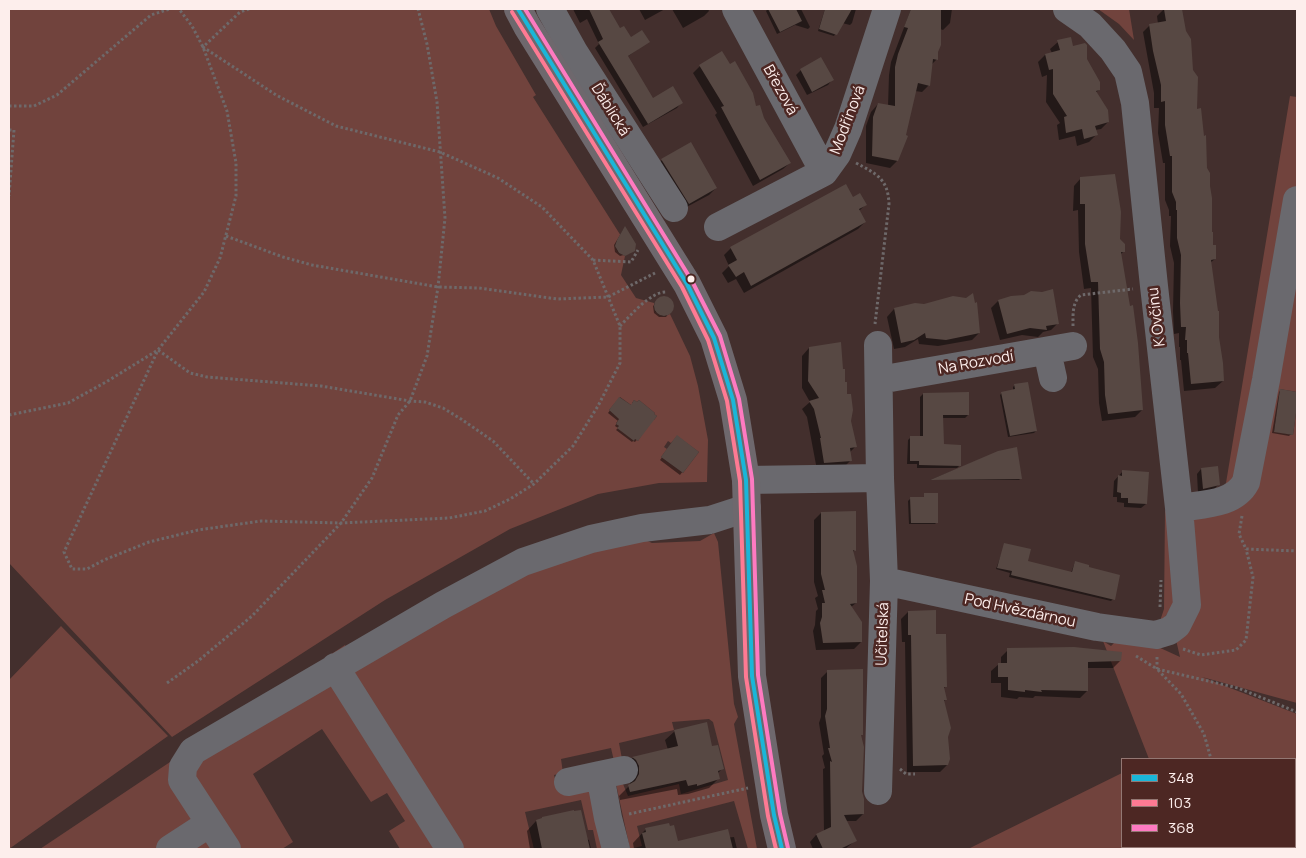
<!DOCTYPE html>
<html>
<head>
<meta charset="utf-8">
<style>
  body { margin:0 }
  #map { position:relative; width:1306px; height:858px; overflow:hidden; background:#432f2d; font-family:Manrope,sans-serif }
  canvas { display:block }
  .frame { position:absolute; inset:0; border:10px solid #fdeeec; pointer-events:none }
  .legend { position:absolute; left:1121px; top:758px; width:175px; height:90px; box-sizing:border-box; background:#4d2723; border:1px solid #937773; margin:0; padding:6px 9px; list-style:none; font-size:15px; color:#fdeeec }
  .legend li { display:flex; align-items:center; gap:10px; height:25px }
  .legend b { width:25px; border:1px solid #937773 }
</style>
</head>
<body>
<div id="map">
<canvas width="1306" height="858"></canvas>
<div class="frame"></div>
<ul class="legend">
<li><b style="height:6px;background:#1ab6d8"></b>348</li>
<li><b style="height:6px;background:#fe7a93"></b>103</li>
<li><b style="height:6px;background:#fe7ac1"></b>368</li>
</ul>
</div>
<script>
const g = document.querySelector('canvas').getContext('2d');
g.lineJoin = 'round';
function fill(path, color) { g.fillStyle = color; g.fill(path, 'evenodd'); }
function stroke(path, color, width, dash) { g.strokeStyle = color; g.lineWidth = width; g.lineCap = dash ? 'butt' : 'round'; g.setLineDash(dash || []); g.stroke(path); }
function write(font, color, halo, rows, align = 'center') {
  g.font = font + ' Manrope,sans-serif'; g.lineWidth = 5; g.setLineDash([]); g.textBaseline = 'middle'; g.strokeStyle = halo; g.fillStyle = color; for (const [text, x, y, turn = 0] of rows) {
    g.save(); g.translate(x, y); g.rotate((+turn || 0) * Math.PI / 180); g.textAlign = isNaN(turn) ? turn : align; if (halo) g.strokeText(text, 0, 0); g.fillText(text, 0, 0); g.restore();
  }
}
fill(new Path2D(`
  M9,9H489L496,26L536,95L533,97L621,236C615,241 614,247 619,253L625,256L621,275L636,298L654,303L655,311C659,316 664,317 670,314L690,356L698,386L708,440L707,482L659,483L598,494L510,529L385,600L172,737L9,563ZM620,397L634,407L635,405L632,403L634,400L637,402L639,400L655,413L654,414L657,416L654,420L651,419L638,441L635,439L634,441L618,428L619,426L616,423L618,421H622L609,410ZM677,436L699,452L683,473L661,457L667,449L664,447L668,441L671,443Z
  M1098,9H1129L1134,40L1119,24Z
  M1290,96L1297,97V392L1280,389L1274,431L1293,435L1297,406V703L1202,677L1297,714V849H968L1122,773V847H1295V759H1149L1103,641L1111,646L1118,639L1156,646L1180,657L1176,640L1189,520L1224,495Z
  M1170,507L1179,596L1161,623V618L1164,609L1165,511Z
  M714,533L718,542L734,704L738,717L734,724L757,849H748L734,801L637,826L642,846L630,849L616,784L621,779L628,796L679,784L681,794L728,780L713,722L709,719L672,722L674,730L619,743L622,759L614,761L611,748L561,759L563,773L554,775L558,788L587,789L593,792L605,849H597L593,830H588L581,800L525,812L534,849H400L389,831L405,821L387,793L371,802L322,729L253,774L293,842L282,849H40L345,645L357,664L539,564L641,538L652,543L700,541Z
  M61,626L168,736L9,849V680Z`), '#71433d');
fill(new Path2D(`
  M573,9H608L620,30L630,39L648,42L627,57L652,100L681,103L677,108L643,127L595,48L599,44L587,19L580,23Z
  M639,9H665L645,20Z
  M672,9H708L709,11L704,16L683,28Z
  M768,9H801L810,27L808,29L795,25L777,34L766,11Z
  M825,9H856L852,23L850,25L842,23L834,36L818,31Z
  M911,9H952L950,23L943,30L940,29L937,59L931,65L929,85L922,92L915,91L897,161L890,168L866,163V126L871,112L878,104L888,106L889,75L891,62Z
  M1164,9L1181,10L1196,110L1212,247L1215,259L1210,263L1223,381L1215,388L1184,391L1181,360H1180V347H1179V333L1174,334L1173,311L1174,263L1170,246L1171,216H1169V210L1165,200V163H1163L1158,133L1159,108H1154V93L1143,32L1150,25L1158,24L1157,16Z
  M1058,42L1072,48L1086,60L1099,90L1095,93L1108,122L1101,129L1095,130L1096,135L1089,142L1077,146L1075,136L1059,140L1057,125L1060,123L1046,102L1047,75L1042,77L1038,62L1045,55L1052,53L1050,49Z
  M821,59L832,80L828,85L807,95L796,75L801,70Z
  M700,66L755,108L763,118L790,163L783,169L753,186L715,115L717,113L693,73Z
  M662,160L716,188L709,195L681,210L655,167Z
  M1081,178L1119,239L1123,252L1120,255L1129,307L1142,410L1135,417L1102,421L1099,403L1098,369L1093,357L1091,288L1084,289L1079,252L1078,210L1073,211L1074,186Z
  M852,198L865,205L859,211L865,222L858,229L744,293L736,279L728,283L722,273L729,266L724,255L731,248Z
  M623,230L631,253L620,256L615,252L614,245Z
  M662,297L668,298L672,302L673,308L666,317H659L654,313L653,306Z
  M998,301L1058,323L1051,330L1043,332L1038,337L1022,335L1000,340L991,308Z
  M894,309L979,333L972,340L938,346L919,344L918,339L905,347L894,349L887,317Z
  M809,348L846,396L855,447L850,452V461L843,468L817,470L807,417L802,409L810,402L802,388V356Z
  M1015,385L1036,431L1034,433L1008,437L1000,395L1002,393L1013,390V387Z
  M1281,390L1297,393L1291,434L1289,436L1272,433L1279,392Z
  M923,394L968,415L965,418H941L943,445L960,465L957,468H917V464H907L908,440L911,437H920V397Z
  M618,400L655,417L635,442L633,441L632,442L616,430L618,428L615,426L618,421L608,413Z
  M676,439L697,452L680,475L660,460Z
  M998,452L1021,478L1019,480H930Z
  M1201,469L1219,484L1214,489L1198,493L1197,474Z
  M1123,471L1146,504L1141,508L1124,507V503L1117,502V497H1113L1114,481Z
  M925,494L937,522L935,524H909L908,501L910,499H923Z
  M821,513L854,550L853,552L856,603L851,607L861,642L854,649L816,650L813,631L815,625L816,611L818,609L815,598L818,596L814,582V520Z
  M1005,544L1026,562L1071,573L1075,562L1113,599L1111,601L1009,577L1010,573L996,569Z
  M908,612L935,635L946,686L943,689L946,699L943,702L947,737V765L940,772H907L905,642H902L901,619Z
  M1008,650L1120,661L1113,668H1087V691L1080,698L1035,696L1033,698L1019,697L1017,699L1001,697V683H991V671L999,664H1001V657Z
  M828,671L860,736L863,814L856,821H845L855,841L845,849H813L810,842L816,835L824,832L823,769L825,768L822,756L824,754L819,723L821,717V678Z
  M675,731L711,748L722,769L717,774L719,778L709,788L688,794L678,795L677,789L620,800L619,796L630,785V776L623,767L632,758L668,750L665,740Z
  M536,821L589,840L591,849H530L527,831Z
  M646,829L677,842L734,837L737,849H634L633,843Z`), '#0007');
fill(new Path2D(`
  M589,9H609L620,28L624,26L631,37L642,30L650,42L628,56L653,98L673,86L683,103L648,124L598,42L603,39Z
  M768,9H796L802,21L780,32Z
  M825,9H852L837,35L819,29Z
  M911,9H941V45L938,52V60L933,59L930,86L918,83L906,135L908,136L898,161L872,156L873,117L878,103L895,106V67L898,54L908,28L904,27Z
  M1164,9H1182L1186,31L1191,39L1193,70L1198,77L1197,109L1201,108L1204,136L1206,135L1207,168L1210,173V186L1212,198V232H1213V245H1216V259L1211,260L1218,311H1219V337L1223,363L1224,381L1191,384L1188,353H1187V340H1185L1186,327H1181L1180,303L1181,255L1177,238V210H1176V202L1172,192V156H1170L1165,125V101L1161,102V85L1153,51L1149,24L1166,21Z
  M1071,37L1073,46L1085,43L1087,45V59L1100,82V90L1096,91L1108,110L1109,122L1095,126L1098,135L1084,139L1082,129L1066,133L1064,117L1067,116L1053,94V69L1049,70L1045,54L1060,50L1057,40Z
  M722,51L730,64L735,61L753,93L756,106L760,105L764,118L791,163L760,180L721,107L724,106L699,65Z
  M821,57L834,80L812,92L800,69Z
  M691,142L717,188L689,204L661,159Z
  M1115,174L1121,212L1120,239L1125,244V252H1121L1130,306L1133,305L1138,343L1143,410L1108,414L1105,395L1104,362L1100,349L1098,282H1091L1085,244V204H1080V177Z
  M846,184L853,197L860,193L867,205L859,209L866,222L751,286L744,272L736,277L728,265L737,260L730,247Z
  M625,226L636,244L635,251L625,256L619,253L615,246L617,240Z
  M1053,289L1059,324L1046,326L1047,330L1030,328L1007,334L998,300L1011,296L1024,295L1031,291L1042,292Z
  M973,293L975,303L977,302L980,333L946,340L926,338L925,333L914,340L901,343L894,308L915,303L924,304L953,296L966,298Z
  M654 306a10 10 0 1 1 20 0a10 10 0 1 1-20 0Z
  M841,342L843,369H845V382H847V394H851L853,410L851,421L857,447L850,448L852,461L824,463L820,438H821L814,409L809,401L819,398L808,381L809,347Z
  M1028,382L1037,431L1010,436L1001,392L1015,389L1014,384Z
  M1280,389L1297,392V406L1293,435L1274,432Z
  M969,392V415H943L944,444L961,445V466L919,465V461H910V436H923V393Z
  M619,397L631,405L634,400L637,402L639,400L655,413L654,414L657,416L638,441L635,439L634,441L617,428L619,426L616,424L619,419L609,410Z
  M677,435L699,452L683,473L661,457Z
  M1017,447L1022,479L930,480L998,451Z
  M1218,466L1220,485L1203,489L1201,468Z
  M1122,470L1149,472L1147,504L1128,503V498H1121V493L1117,492L1118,475L1122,476Z
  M924,493H938V523H911L910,497H924Z
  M856,511V551L853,550L857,566V603L850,604L862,622V642L823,643L820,623L822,617V603H825L822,590H825L821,574V512Z
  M1004,543L1031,549L1028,561L1072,572L1075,561L1089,565V567L1120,575L1115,600L1011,575L1012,571L997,568Z
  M936,610V634H946L947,687H944L947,700H944L951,728L948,737L950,759L948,765L913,766L911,635H908V611Z
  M1074,647L1122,652L1121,661L1088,662V691L1041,690L1042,692L1025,690V692L1008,690V677H998V663H1007V648Z
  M863,669V735H861L864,747L862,791L864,799V814L844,815L857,841L840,849H823L816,834L831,827L830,761L832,762L828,748H830L825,716L827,709V670Z
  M707,722L712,746L718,745L724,769L718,771L720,779L697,786V784L688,786L686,780L630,792L628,785L635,781L639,774V766L636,760L632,757L678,746L674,730Z
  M574,810V811L581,810L590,849H542L536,820L542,818V817Z
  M669,823L670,826L674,825L678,841L728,829L733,849H646L642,833L646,832L645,828Z`), '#574843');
stroke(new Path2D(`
  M249,9L240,12L203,47L276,95L336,126L440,152L498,178L542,207L593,260L620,326V363L598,406L573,446L534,484L510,499L485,511L449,518L341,523L261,521L198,530L149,542L104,560L87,569H72L64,552L158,350L190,373L207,377L321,386L410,401L425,402L443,408L461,419L493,441L534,484
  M9,106H34L57,95L151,15L170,9
  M9,130H14L9,196
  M856,163C877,174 888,179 889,204L875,324
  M226,236L283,257L312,265L438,287L479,288L557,299L608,297L655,273
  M593,260L631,262L638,250
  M620,326C631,315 651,291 667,292
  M1073,326C1073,315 1072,302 1081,295L1133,289
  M9,415L68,403L106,382L158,350L204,292L220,258L236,196V163L227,111L203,47L192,26L179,9
  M1242,516L1239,534L1246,549L1297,551
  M1160,607L1161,580
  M1183,649L1201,655L1236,650L1246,640L1253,577L1246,549
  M1136,656L1157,669L1238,688L1297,712
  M1157,657V669
  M1158,670L1181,694L1204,734L1211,759
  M167,683L198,661L252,616L341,523L372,478L398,415L410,401L427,356L438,287L445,218L437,102L427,44L418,9
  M900,769L906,774H915
  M629,814L748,788
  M1236,847L1237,849
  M1292,849L1295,847`), '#6e696a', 3, [2.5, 2.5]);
stroke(new Path2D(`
  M550,9L574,52L674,208
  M736,9L824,172
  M718,227L824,172L837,154L848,129L887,9
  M878,345L880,478L884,581L878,791
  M1047,351L1053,378
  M879,380L1073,346
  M746,480L880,478
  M1179,508C1202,504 1234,505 1246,482L1266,380L1297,200
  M884,581L1097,627L1156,635L1169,631L1177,625L1187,605L1179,508L1154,286L1135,103L1128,72L1113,50L1090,25L1067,9
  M335,667L450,849
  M600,775L624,770
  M568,782L600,775L608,818L616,849
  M170,849L210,823
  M227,849L182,780L183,767L193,751L443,605L523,562L591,539L642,528L710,520L747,508`), '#6a696e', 28);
stroke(new Path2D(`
  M518,9L527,26L687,284L714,338L733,400L746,480L752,676L774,815L782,849`), '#6e686d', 28);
stroke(new Path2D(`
  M518,9L687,284L714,338L733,400L746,480L752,676L774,815L782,849`), '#1ab6d8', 4);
stroke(new Path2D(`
  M512,12L682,287L708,340L727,401L740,481L746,677L768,816L776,849`), '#fe7a93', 4);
stroke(new Path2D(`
  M525,9L692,281L720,336L739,399L752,479L758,675L780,814L788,848`), '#fe7ac1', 4);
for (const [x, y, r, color] of [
  [691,279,4.5,"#fdeeec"]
]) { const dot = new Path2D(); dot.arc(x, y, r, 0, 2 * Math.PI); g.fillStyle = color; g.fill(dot); stroke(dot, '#4d2723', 2); }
write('15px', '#fdeeec', '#4d2723', [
  ["Březová",780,90,61],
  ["Ďáblická",610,110,58],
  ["Modřínová",848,120,-69],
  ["K Ovčínu",1157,317,-97],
  ["Na Rozvodí",976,363,-10],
  ["Pod Hvězdárnou",1020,611,12],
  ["Učitelská",883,634,-88]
]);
</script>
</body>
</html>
